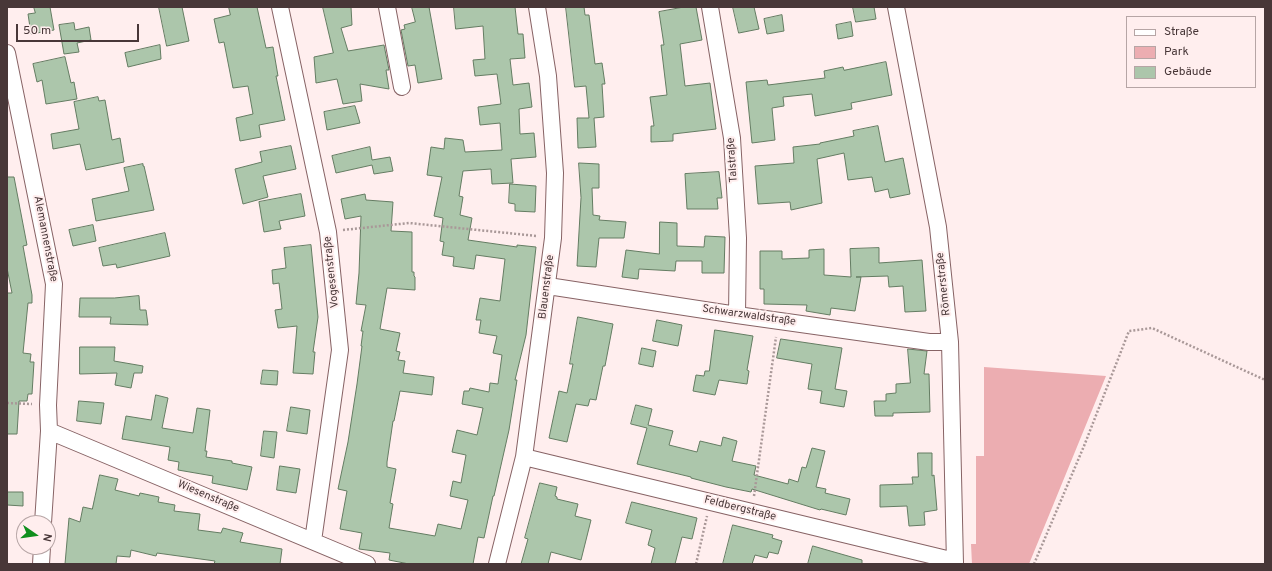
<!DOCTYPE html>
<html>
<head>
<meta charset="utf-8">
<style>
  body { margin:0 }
  #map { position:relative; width:1272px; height:571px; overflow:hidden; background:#fee; font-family:Overpass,sans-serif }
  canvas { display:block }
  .frame { position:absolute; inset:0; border:8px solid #483738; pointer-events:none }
  .legend { position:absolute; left:1126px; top:16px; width:130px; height:72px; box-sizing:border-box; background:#fee; border:1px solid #b6a5a5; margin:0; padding:5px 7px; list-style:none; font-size:12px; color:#483738 }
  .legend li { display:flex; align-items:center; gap:8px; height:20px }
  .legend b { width:20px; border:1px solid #b6a5a5 }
  .north { position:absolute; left:16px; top:515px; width:40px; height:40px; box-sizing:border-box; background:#fee; border:1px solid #b6a5a5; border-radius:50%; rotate:103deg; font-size:11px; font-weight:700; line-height:16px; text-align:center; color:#483738 }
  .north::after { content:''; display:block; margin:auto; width:14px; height:18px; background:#0f8f1d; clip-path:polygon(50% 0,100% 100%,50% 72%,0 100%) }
  .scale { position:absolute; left:16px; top:24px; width:123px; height:18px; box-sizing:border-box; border:2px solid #483738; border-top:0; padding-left:5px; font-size:12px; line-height:14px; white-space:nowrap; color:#483738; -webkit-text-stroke:3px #fee; paint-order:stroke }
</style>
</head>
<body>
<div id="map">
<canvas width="1272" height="571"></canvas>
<div class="frame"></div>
<ul class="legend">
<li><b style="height:5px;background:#fff"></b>Straße</li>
<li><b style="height:11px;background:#ecadb1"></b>Park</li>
<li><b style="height:11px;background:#acc6ab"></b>Gebäude</li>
</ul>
<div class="north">N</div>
<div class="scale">50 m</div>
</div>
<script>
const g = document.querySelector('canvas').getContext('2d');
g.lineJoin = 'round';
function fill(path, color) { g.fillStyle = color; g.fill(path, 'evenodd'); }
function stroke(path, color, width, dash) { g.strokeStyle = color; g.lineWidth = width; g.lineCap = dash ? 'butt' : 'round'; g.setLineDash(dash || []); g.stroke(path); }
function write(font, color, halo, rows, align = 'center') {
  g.font = font + ' Overpass,sans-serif'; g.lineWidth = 4; g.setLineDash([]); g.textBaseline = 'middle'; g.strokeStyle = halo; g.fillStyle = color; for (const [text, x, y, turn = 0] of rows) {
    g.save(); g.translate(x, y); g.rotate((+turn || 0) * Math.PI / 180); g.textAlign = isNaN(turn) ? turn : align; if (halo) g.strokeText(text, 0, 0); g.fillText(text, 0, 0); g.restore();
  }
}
fill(new Path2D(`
  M984,367L1106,376L1029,564H972L971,544H976V456H984Z`), '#ecadb1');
const building = new Path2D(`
  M34,7H50L54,30L31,34L28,14L35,13Z
  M159,7H182L189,41L167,46Z
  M229,7H257L266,48L273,47L278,76H276L285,120L259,125L261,137L240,141L236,118L253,114L248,86L233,88L224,42L219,43L214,19L230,15Z
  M323,7H351L352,25L341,28L348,51L384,45L389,70H386L389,89L360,84L362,101L343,104L337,79L316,83L314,57L333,53Z
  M412,7H429L442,79L418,83L415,65L408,66L401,30L405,29L404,25L415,22Z
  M454,7H515L518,34H523L525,58L510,59L513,85L529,83L532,107L519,109L520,134L534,133L536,157L511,159L513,183L492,184L491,169L463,171L459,196L463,197L460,215L472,218L468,240L517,247V245L536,247L526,335L515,380H517L509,430L494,496H493L484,538L478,537L473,564H409L389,560L390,553L359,549L362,533L340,529L347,491L338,489L348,442L357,384L362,346H361L363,331H361L366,305L356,304L359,273L361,216L345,219L341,199L365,194L366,200L393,202L391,231L412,232V272H414V276L415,277V290L387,288L380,329L400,333L396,351L400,352L398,360L405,361L403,373L434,377L432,395L400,391L394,421H393L387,462V467L396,469L390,503L393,504L389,528L435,536L438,524L461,529L468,500L450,496L453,481L461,483L466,455L452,452L457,430L477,435L483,408L462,404L464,391H469L470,388L489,392L490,383L498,384L502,355L493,353L497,336L479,333L481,320H476L480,298L500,301L505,259L476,255L474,269L453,266L454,257L442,255L444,242L440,241L443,218L434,216L442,177L427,175L431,147L444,149L445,138L463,140L465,152L502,150L500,123L480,125L478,107L501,104L497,74L475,76L473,60L485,59L483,26L456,29Z
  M566,7H584L585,15H589L595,64L602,63L605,84H602L604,117L594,118L596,147L578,148L577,118H589L586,86L575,87Z
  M684,7H696L702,40L680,44L685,86L710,83L716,129L673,134V141L651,142V126H654L650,97L667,95L661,45H664L659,12Z
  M733,7H754L759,29L739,33Z
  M853,7H874L876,19L856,22Z
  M782,15L784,31L767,34L764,19Z
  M851,22L853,36L838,39L836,25Z
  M74,23L75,30L89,27L91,40L77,43L79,52L64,54L59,25Z
  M160,45L161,59L128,67L125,53Z
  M65,57L71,83L74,82L77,99L46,104L42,80L37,82L33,64Z
  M886,62L892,95L851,103L852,109L815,116L812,94L783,97L784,106L772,108L775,140L752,143L746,82L767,80L768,85L825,78L824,71L843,67L844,70Z
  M98,97L99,101L105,100L112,140L120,138L124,162L86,170L80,144L53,149L51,134L79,129L74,102Z
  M355,106L360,123L327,130L324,112Z
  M878,126L885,162L903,158L910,194L890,198L888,189L875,192L872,177L848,180L844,153L817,159L822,203L791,210L790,202L758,204L755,166L794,163L793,147L820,144V143L854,136L853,131Z
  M291,146L296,169L263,176L268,197L243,204L235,169L262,162L260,152Z
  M370,147L372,160L390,157L393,171L374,174L372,165L336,173L332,156Z
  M579,163L599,164V188H592L593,215L600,216L599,220L626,222L624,238H599L596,267L577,266L581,198Z
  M143,164V166H144L154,210L96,221L92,199L129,191L124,168Z
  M719,172L722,198H717L718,209H687L685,174Z
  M7,177H14L27,245L23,246L32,295V303H28L23,353L31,354L30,362H34L32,394H28L27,401H19L17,434H7V293H12L7,268Z
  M510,184L536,186L535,212L515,211V204L509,203Z
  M301,194L305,216L279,221L281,229L264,232L259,202Z
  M660,222L677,223V246L704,247L705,236L725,237L724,273H702V261H676L675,271L639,269L638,279L622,277L626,250L659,254Z
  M93,225L96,241L73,246L69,230Z
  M165,233L170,256L117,268L116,264L103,266L99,248Z
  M311,245L318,317L313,352H315L313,374L293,373L297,326L278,328L275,310L282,309L279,283L273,284L272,270L286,268L284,248Z
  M879,248V263L922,260L926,311L905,312L903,286L889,287L888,276L856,277H861L855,311L831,308L830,315L806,311L807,305L764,304V289H760V251H782V259L809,258V250L824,249V275L851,277L850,249Z
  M139,296L140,310H146L148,325L110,324L111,317H79L80,298H114Z
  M578,317L613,324L605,366H603L596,400L590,399L588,406L576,404L567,442L549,438L559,391L567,393L573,364H570Z
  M657,320L682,325L678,346L653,341Z
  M715,330L753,336L747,370L749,371L747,384L719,380L715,395L693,391L696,375L704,376L705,371H709Z
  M781,339L842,348L835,389L847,391L844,407L820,403L822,391L808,389L812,364L777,358Z
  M80,347H115L114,361L143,366L142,373H134L131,388L115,385L117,373L80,374Z
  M642,348L656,351L653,367L639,364Z
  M908,349L927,351L924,374H929L930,412L893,413V416H875L874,401H886V394L896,393V384L910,383Z
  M263,370L278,371L277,385L261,384Z
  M156,395L168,398L162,428L193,433L197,408L210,410L205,451H207L206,457L232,461V463L252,467L247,490L212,483L213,476L178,470L179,462L168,460L170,447L122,439L126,416L151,420Z
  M79,401L104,403L101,424L77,421Z
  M636,405L652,409L648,425L673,431L669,445L697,452L700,441L721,446L723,437L737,441L732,461L756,466L754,475L788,484L789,479L798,482L802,467L806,468L812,448L825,451L816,487L826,489L825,493L850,499L846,515L821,509L820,510L752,489L751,492L726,487L691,478V477L637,464L647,428L631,424Z
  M291,407L310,410L307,434L287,431Z
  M264,431L277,432L274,458L261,456Z
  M918,453H932V476L934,475L937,510L924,512L925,525L909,526L907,506L880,507V485L913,484L912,477H918Z
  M280,466L300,469L296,493L277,490Z
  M100,475L118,479L115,490L139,496L140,493L159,497L158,502L175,505L174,511L200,514L198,530L221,533L223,528L243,533L240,542L282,549L280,564H214L215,561L157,553L156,556L131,550L130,557L117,556L116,564H65L69,518L80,522L83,507L92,509Z
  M540,483L557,487L555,496L557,497V499L578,504L575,516L591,520L581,560L551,552L548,564H521L528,539L525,538Z
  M7,492H23V506L7,505Z
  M632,502L697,518L692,539L682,537L675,564H651L655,548L648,545L652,530L626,523Z
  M733,525L773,535L772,538L782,541L778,554L769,552L767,558L755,555L752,564H723Z
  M813,546L862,560V564H808Z`);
fill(building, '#acc6ab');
stroke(building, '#647c62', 1);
const minor = new Path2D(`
  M280,7L328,232L340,350L313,541
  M387,7L402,87
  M710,7L732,138L738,238L737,315
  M896,7L938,227L950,342L955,564
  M7,53L54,284L48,405L49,431L43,523
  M548,286L737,315L929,342H950
  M49,431L367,564
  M524,457L955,561
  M41,564L42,547
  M497,564L524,457L553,238L555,173L548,76L537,7`);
stroke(minor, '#876365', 18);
stroke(new Path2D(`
  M343,230L409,223L537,236
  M7,403L32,404
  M754,496L776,337
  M696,564L707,516
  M1034,564L1084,446L1129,331L1152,328L1265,380`), '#a99898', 2.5, [2, 2]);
stroke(minor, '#fff', 16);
write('11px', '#483738', '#fee', [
  ["Talstraße",733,160,-94],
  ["Alemannenstraße",45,239,79],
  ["Vogesenstraße",332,272,-96],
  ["Römerstraße",944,284,-96],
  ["Blauenstraße",547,287,-83],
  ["Schwarzwaldstraße",749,316,8],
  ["Wiesenstraße",208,497,23],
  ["Feldbergstraße",740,509,14]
]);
</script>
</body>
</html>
